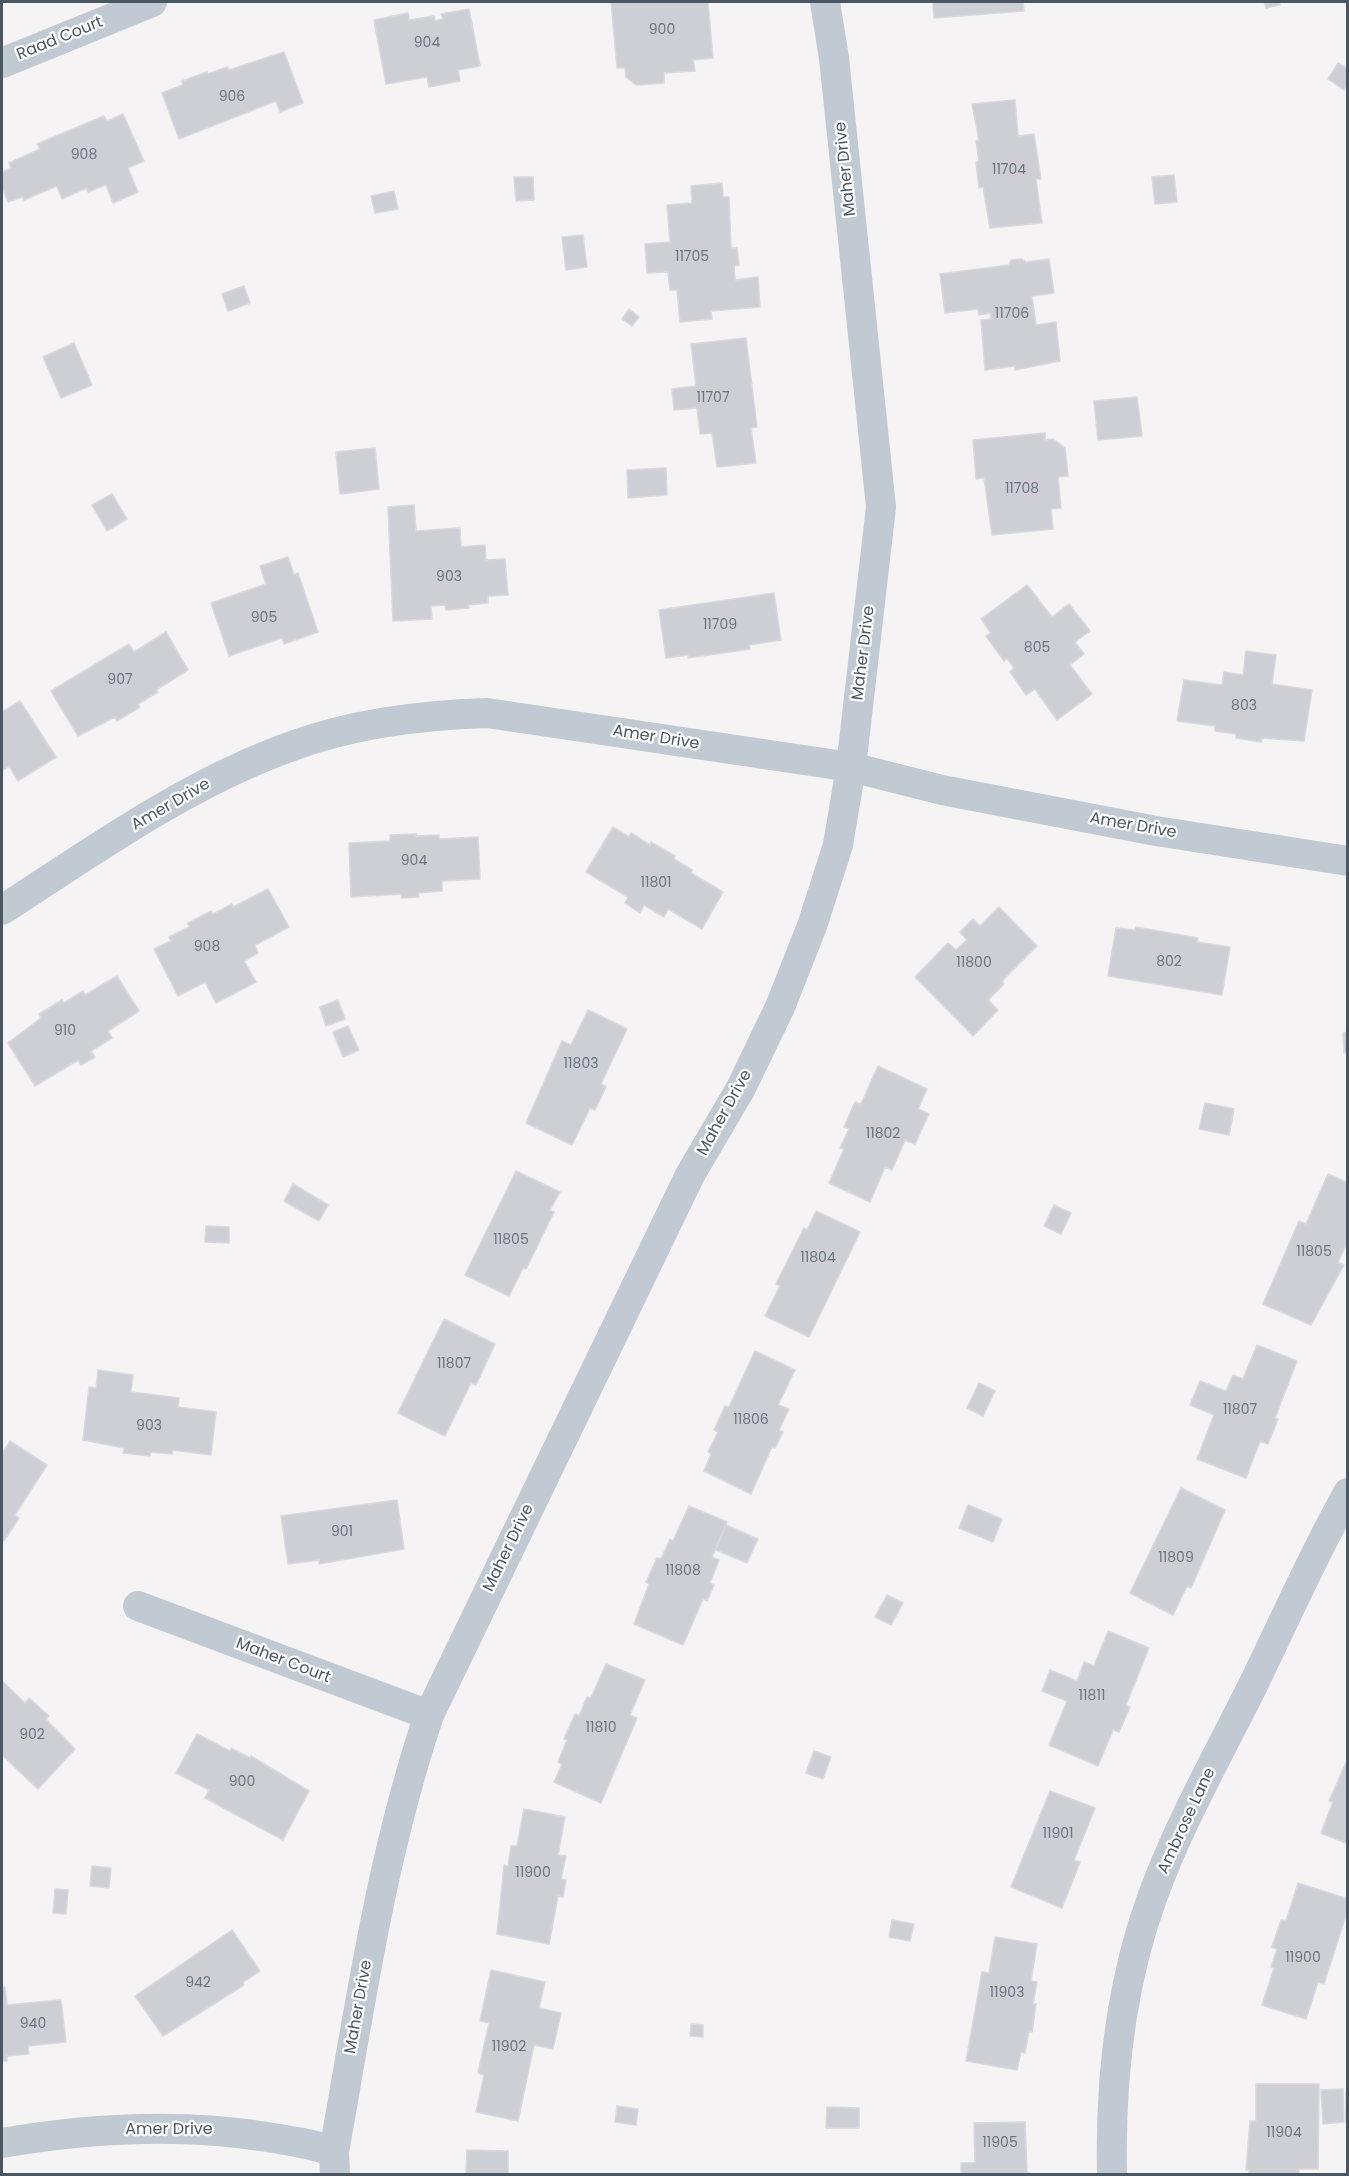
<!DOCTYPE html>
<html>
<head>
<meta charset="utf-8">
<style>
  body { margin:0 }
  #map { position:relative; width:1349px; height:2176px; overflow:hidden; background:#f5f3f3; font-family:Poppins,sans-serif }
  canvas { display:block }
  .frame { position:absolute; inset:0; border:3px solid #4a5661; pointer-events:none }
</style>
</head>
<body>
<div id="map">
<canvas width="1349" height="2176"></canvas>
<div class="frame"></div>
</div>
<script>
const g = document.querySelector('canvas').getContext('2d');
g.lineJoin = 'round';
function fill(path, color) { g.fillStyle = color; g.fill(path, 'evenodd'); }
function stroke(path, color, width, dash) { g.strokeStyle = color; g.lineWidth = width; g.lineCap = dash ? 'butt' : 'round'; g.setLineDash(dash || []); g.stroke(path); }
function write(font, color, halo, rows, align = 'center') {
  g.font = font + ' Poppins,sans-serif'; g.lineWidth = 4.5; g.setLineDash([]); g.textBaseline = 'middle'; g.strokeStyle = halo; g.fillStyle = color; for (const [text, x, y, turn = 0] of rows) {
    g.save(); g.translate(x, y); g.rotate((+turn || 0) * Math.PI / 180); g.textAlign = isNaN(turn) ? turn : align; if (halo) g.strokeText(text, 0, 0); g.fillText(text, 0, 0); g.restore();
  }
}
const building = new Path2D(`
  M611,2H708L713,58L693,60L695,71L664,73V83L636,85L626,77L625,68H617Z
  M933,2H1023L1024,11L934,18Z
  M1264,2H1279L1280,5L1266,8Z
  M469,9L480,66L458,70L460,81L429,87L427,77L386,84L374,20L408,13L409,20L434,16L435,21L443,19L441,14Z
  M284,52L303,103L280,112L276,101L179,139L162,93L183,85L182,81L207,72L208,74L227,67L229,70Z
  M1338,63L1348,69V84L1344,90L1328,79Z
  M1015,100L1018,136L1034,134L1041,179H1036L1042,223L990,228L983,187L979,188L976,162L979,161L976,141L979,140L972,104Z
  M123,114L144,161L128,168L138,192L113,203L106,185L88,192L86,188L62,199L57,186L24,200L22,197L8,202L2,187V172L11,168L9,163L40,149L37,144L104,116L107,121Z
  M1174,175L1177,202L1155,204L1152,177Z
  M514,177H533L534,200L516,201Z
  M722,183L723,197H729L731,248H737L739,265L734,266L735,280L758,277L760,307L711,311L712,319L680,322L677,290H670L668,272L647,273L645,244L670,242L667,205L692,203L691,186Z
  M394,191L398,209L375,213L371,196Z
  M583,235L587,267L566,270L562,237Z
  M1022,259L1026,262L1049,259L1054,293L1032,296L1036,325L1056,322L1060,361L1015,370V366L985,370L981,320L991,319L990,313L979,315L978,309L945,313L940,274L1009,265L1011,260Z
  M244,286L250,303L228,311L222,294Z
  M629,309L639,317L632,326L622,319Z
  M746,338L757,427L751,428L756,463L717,467L712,433L700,434L697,408L674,410L672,389L696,386L691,344Z
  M74,343L92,385L61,398L43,357Z
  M1137,397L1142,436L1098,440L1094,401Z
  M1045,433V440L1053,439L1065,448L1068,476L1058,477L1061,508L1051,509L1053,529L992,535L984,478L976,479L973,440Z
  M375,448L379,489L340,494L336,452Z
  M666,468L667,495L628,498L627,470Z
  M112,494L127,519L107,531L92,505Z
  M414,505L416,531L460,528L461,547L485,545L486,560L505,559L508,595L488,596V603L468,605L469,608L446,610L445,605L431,606L432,619L393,621L388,507Z
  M288,557L294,575L298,573L318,632L284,644L282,638L229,656L211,603L266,584L260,566Z
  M1027,585L1052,617L1069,604L1090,631L1075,642L1084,654L1070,665L1092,694L1057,720L1035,689L1026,695L1010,672L1014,668L1007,658L1004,661L986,636L991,633L981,619Z
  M774,593L781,640L749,645L750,649L688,658V655L666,658L659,610Z
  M166,632L188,670L156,690L158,692L138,704L140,707L117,721L115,717L78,736L51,691L129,644L134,652Z
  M1246,651L1276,655L1272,684L1312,690L1304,741L1262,738L1261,742L1236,738V734L1215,731V726L1177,721L1184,680L1222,685L1224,672L1243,675Z
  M20,701L56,757L18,781L9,766L2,771V712Z
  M613,827L629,837L631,833L650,845L651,842L675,856L674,859L692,870L691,873L723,892L702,929L668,909L664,917L644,905L640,913L625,903L628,897L586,872Z
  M416,834V836L439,835V839L478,837L480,879L442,881V891L418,893L419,897L402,898L401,894L351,897L349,843L390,841V835Z
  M268,889L289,927L255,945L258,953L244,961L256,982L216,1003L205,982L178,996L154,949L171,941L169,937L189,927L188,923L211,911L213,914L232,904L233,907Z
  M999,907L1037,946L1002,981L1004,984L988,1000L998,1010L973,1036L915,977L948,943L956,950L967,940L960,932L973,919L980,926Z
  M1136,927L1198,938L1197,942L1230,947L1222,995L1108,976L1116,928L1135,930Z
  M117,976L139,1011L108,1031L112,1038L91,1051L95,1057L81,1065L78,1060L35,1086L8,1043L41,1018L39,1014L62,1000L64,1003L83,991L85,995Z
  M338,1000L345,1019L326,1026L320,1007Z
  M588,1010L627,1029L601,1084L606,1087L595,1110L590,1108L572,1145L526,1123L562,1041L571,1045Z
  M348,1026L359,1050L343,1057L333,1032Z
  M1348,1032V1052L1344,1053L1343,1033Z
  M878,1066L927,1089L918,1109L929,1114L915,1144L905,1140L892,1170L885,1167L870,1202L829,1183L844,1149L840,1148L849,1129L844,1127L855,1102L861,1104Z
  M1205,1103L1234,1109L1229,1135L1199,1129Z
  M516,1171L560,1192L550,1210L554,1212L526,1269L523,1268L509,1296L465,1275Z
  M1328,1174L1348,1183V1241L1338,1262L1344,1265L1311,1325L1263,1304L1299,1221L1306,1224Z
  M293,1184L328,1205L319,1221L284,1201Z
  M1054,1205L1071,1213L1061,1234L1044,1226Z
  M816,1211L860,1232L809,1337L765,1316L780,1286L776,1284L804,1228L807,1230Z
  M206,1226L229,1227V1243L205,1242Z
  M444,1319L495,1344L476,1385L471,1383L445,1436L398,1413Z
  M1257,1345L1297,1361L1275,1418L1278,1419L1268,1444L1260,1441L1246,1478L1197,1459L1214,1415L1190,1405L1200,1381L1226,1391L1233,1375L1243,1379Z
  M755,1351L795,1370L778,1405L789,1409L779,1430L783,1432L775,1448L772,1447L751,1494L704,1471L711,1454L708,1452L718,1432L714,1430L725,1406L729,1407Z
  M98,1370L133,1375L131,1392L179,1398L178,1407L216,1412L211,1455L173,1450L172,1454L150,1452V1456L123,1453L124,1448L83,1440L89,1387L96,1388Z
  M979,1383L995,1391L983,1416L967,1408Z
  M10,1441L47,1465L15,1515L19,1518L4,1541L2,1540V1454Z
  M1181,1488L1225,1510L1191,1588L1187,1586L1173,1615L1130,1593Z
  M397,1500L404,1549L319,1564V1560L288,1564L281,1516Z
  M968,1505L1002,1519L993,1542L959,1528Z
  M689,1506L727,1522L712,1557L719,1560L710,1583L714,1585L707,1601L703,1599L683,1645L634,1624L649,1584L646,1582L657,1558L661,1559L670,1539L673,1541Z
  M726,1525L758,1539L747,1563L716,1550Z
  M887,1595L903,1603L891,1625L875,1617Z
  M1108,1631L1149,1648L1126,1705L1130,1707L1119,1732L1113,1730L1098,1766L1049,1745L1067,1701L1042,1691L1050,1670L1077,1681L1084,1662L1094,1666Z
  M606,1664L645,1680L630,1715L637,1718L601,1803L554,1782L562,1764L558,1762L567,1740L564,1739L575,1714L579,1716L587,1697L591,1698Z
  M2,1681L25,1703L29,1698L49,1716L46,1719L75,1749L38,1789L2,1755Z
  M197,1734L230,1751L231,1748L250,1758L251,1756L309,1791L283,1840L205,1798L209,1790L176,1773Z
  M814,1751L831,1757L823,1779L806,1773Z
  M1348,1758V1844L1321,1833L1333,1802L1329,1801Z
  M1050,1791L1095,1808L1074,1860L1080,1862L1062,1908L1011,1887Z
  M524,1809L565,1817L558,1855L566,1856L561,1879L566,1880L563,1897L558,1896L549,1944L497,1934L504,1865L508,1866L511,1846H517Z
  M92,1866L111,1868L109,1888L90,1886Z
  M1298,1883L1348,1899V1909L1324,1984L1318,1982L1306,2019L1262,2005L1274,1968L1271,1967L1277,1949L1272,1947L1281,1920L1286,1921Z
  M55,1889L68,1890L66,1914L53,1913Z
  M892,1920L914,1924L910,1941L889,1937Z
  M232,1930L260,1971L243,1982L244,1985L163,2036L135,1996Z
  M995,1937L1037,1944L1031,1981L1037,1982L1033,2004H1036L1032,2032L1029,2031L1025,2053L1021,2052L1017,2070L966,2061L982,1972L989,1973Z
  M491,1970L545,1982L539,2008L561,2013L553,2049L534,2045L518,2121L476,2112L484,2075L478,2073L489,2023L480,2021Z
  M2,1987H5L7,2005L61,2000L66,2042L28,2046L29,2054L7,2056V2061H2Z
  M691,2024L703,2025V2037L690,2036Z
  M1256,2084H1319L1318,2169H1299V2174H1249V2170H1246L1250,2121H1256Z
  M1343,2089L1344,2122L1323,2124L1321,2090Z
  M1346,2092H1348V2123H1346Z
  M617,2106L638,2109L636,2125L615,2122Z
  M827,2107L859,2108V2128H826Z
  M1025,2122L1027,2172L1031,2174H961V2163H975L974,2123Z
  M467,2150L508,2151V2174H466Z`);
fill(building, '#cdcfd5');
stroke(building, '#d7d9de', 1.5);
stroke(new Path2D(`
  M2,63L152,2
  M2,910C95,850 189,782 295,745C356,723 423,715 487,713L851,767L942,790L1156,831L1348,861
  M138,1606L429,1715
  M2,2143C89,2128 180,2123 267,2137C290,2141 312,2143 334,2152
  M335,2174L334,2152C360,2006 381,1857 429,1715L690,1175L741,1088L780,1007L812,926L838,845L851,767L881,507L834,58L825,2
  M1112,2174C1110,2081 1120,1986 1152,1898C1178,1826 1217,1757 1251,1689C1283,1624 1312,1557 1348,1493`), '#c1cad2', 30);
write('14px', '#6b747e', null, [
  ["900",662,30],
  ["904",427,43],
  ["906",232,97],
  ["908",84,155],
  ["11704",1009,170],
  ["11705",692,257],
  ["11706",1012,314],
  ["11707",713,398],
  ["11708",1022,489],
  ["903",449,577],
  ["905",264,618],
  ["11709",720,625],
  ["805",1037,648],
  ["907",120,680],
  ["803",1244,706],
  ["904",414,861],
  ["11801",656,883],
  ["908",207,947],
  ["802",1169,962],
  ["11800",974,963],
  ["910",65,1031],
  ["11803",581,1064],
  ["11802",883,1134],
  ["11805",511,1240],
  ["11805",1314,1252],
  ["11804",818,1258],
  ["11807",454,1364],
  ["11807",1240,1410],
  ["11806",751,1420],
  ["903",149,1426],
  ["901",342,1532],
  ["11809",1176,1558],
  ["11808",683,1571],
  ["11811",1092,1696],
  ["11810",601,1728],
  ["902",32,1735],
  ["900",242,1782],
  ["11901",1058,1834],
  ["11900",533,1873],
  ["11900",1303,1958],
  ["942",198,1983],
  ["11903",1007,1993],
  ["940",33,2024],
  ["11902",509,2047],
  ["11904",1284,2133],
  ["11905",1000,2143]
]);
write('16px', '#4a5661', '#fff', [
  ["Raad Court",60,39,-22],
  ["Maher Drive",846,169,-96],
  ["Maher Drive",864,653,-83],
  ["Amer Drive",656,738,9],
  ["Amer Drive",171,805,-30],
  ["Amer Drive",1133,826,10],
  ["Maher Drive",725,1113,-61],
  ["Maher Drive",509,1548,-64],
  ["Maher Court",283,1661,21],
  ["Ambrose Lane",1187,1821,-65],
  ["Maher Drive",359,2007,-80],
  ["Amer Drive",169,2130]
]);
</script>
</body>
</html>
